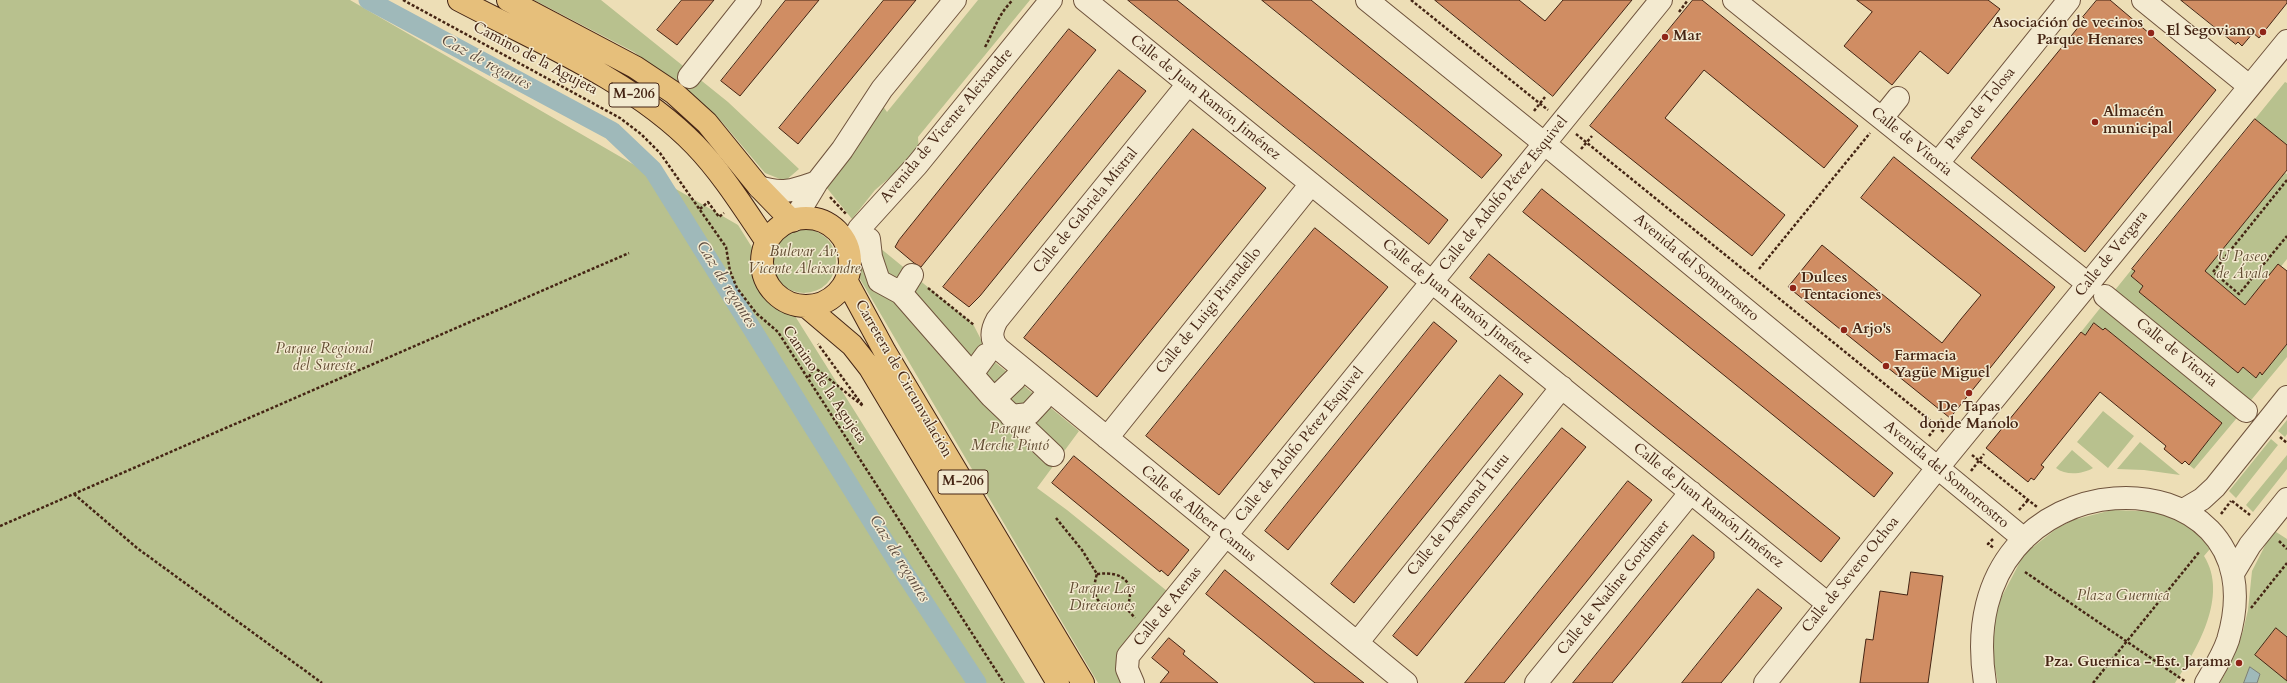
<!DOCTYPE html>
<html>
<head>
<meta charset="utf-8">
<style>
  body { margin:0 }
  canvas { display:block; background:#eddeb6 }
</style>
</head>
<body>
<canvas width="2287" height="683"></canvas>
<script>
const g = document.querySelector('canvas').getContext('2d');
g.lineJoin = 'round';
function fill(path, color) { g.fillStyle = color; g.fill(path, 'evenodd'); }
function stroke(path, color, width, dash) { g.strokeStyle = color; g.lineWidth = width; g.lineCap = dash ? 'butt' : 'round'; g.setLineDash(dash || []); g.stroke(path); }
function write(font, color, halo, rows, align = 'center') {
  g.font = font + ' Cardo,serif'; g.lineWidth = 3; g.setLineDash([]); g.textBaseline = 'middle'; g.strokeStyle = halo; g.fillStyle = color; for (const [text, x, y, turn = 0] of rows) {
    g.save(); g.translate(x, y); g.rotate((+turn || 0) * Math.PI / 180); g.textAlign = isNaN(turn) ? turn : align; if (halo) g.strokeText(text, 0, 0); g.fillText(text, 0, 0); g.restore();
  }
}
fill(new Path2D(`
  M0,0H350L738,225L1025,683H0Z
  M534,0H601L728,102L799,169L785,181L765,173L722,122L634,52Z
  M978,0H1030L918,137L919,153L875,190L852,219L826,187L880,102L887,112Z
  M2285,82L2287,83V145L2255,119Z
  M2285,173L2287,174V259L2254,300L2251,297L2246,303L2243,324L2231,293L2197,264L2205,270L2211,264L2208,262C2235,236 2258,208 2277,176L2280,179Z
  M772 261a32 32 0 1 1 64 0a32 32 0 1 1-64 0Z
  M869,239L973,324L991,359L1079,431L1037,488L1067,510L1167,591L1141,624L1122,683H1098L860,279L861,254Z
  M2132,269L2135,271L2131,276L2143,286L2139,292L2238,373L2243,367L2255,377L2260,372L2262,374L2287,344V357L2247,405L2111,295Z
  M2105,302L2241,413L2194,469L2189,465L2204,436L2209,440L2222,423L2105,328L2103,330L2094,323L2085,335L2081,332Z
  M2103,411L2134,436L2108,468L2077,442Z
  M2287,420V434L2285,437L2278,431Z
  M2271,439L2278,445L2236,498L2229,491Z
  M2140,442L2180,475L2144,470L2117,469Z
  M2072,450L2093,468C2083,474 2066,476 2056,468Z
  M2287,455V469L2253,512L2246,505Z
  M2112,510L2164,512L2215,543L2204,556C2229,596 2197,649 2175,683H1998L1993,658L1995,616L2000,600L2021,560L2028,551L2056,529L2073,520Z
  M2273,530L2287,539V683H2257L2260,674L2246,679L2244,683H2220L2235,654L2243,631L2248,610L2252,571Z`), '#b8c18e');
const water = new Path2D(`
  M2250,667L2260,674L2257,683H2244Z`);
fill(water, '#9fb9ba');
stroke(water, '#7b7e78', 1);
stroke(new Path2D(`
  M368,0L612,131L653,170L898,563L977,683`), '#9fb9ba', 19);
const building = new Path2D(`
  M682,0H714L677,45L657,30Z
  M786,0H819L740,96L721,81Z
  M884,0H916L798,144L779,128Z
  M1128,0H1177L1448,220L1429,244Z
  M1262,0H1311L1502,155L1482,178Z
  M1435,0H1519L1545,21L1563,0H1632L1553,96Z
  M1693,0H1702L1858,126L1824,168L1704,70L1665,118L1785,215L1752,256L1590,126Z
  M1857,0H1988L2000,9L1948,74L1920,51L1892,85L1844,46L1872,12Z
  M2097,0H2110L2216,90L2085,252L1971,158L2085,19L2083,17Z
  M2181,0H2287V3L2259,38L2253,33L2242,46L2238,42L2236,44Z
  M1069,29L1096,50L921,267L914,263L895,247L899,240Z
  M1119,70L1146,91L980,296L969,307L943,287Z
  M2255,119L2287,145V170L2205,271L2245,305L2278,264L2287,271V344L2262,375L2260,372L2256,378L2243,367L2238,373L2139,292L2143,286L2131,276L2135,271L2132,269Z
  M1193,129L1266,188L1097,397L1024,338Z
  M1894,157L2055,287L1950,418L1788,287L1822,245L1942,343L1961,319L1981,295L1861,198Z
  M1542,189L1893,473L1874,497L1523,212Z
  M1315,228L1388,287L1219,495L1146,436Z
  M1489,254L1840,538L1821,562L1470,278Z
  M1434,322L1457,341L1288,550L1265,531Z
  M2094,323L2103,330L2105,328L2222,423L2189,465L2185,461L2182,464L2164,449L2166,446L2100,392L2041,465L2044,467L2034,480L2031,478L2028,482L1986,448L2081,332L2085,335Z
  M1500,375L1523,394L1354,603L1331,584Z
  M1562,428L1586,447L1417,656L1393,636Z
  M1074,456L1189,550L1168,576L1161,570L1160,572L1052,483Z
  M1628,481L1652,500L1591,576L1504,683H1465Z
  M1693,535L1714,552V558L1632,659L1612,683H1573Z
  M1225,570L1326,653L1364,683H1315L1206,594Z
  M1911,572L1943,576L1928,683H1860L1866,639L1873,640L1880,591L1907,595Z
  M1758,589L1782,608L1740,660L1721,683H1682Z
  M2276,628L2287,637V681L2255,655Z
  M1169,638L1185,651L1183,654L1218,683H1160L1169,672L1152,658Z`);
fill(building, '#d08d63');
stroke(building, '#452514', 1);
const minor = new Path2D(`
  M1085,0L1828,604
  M1367,0L1545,144L2024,539
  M1734,0L2088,284
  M2143,0L2249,86
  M689,77L750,0
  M1188,84L997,320C991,331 990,340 999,349L1406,683
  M1882,118L1898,98
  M1938,163L2069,0
  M759,187C783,195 794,190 817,182
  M794,220L817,182L842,150L882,89L955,0
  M869,239L871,257L879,281L901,293L991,396L1053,455
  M849,254L853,240L859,229L917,165L1051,0
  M901,293L912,275
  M2105,296L2246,411
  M972,374L986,355
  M994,399L1015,379
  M1011,416L1029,414L1042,400
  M1107,438L1311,184
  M2185,509L2202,499L2215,487L2287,397
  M2235,570L2250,545L2287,499
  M1357,643L1562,387
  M1133,683L1127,669L1128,656L1661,0
  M1536,683L1691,492
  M1765,683L1931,476L2287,41
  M1985,683C1947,445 2287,443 2228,640C2223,655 2214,669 2206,683`);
const major = new Path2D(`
  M459,0C537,41 633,81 695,145C723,174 745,210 767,242
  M508,0L635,67L674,93L707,123L759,187L792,221
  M762 262a44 44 0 1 1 88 0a44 44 0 1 1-88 0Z
  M846,280L885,352L1083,683
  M806,306L852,345L870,368L1058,683`);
stroke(minor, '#6f533c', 24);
stroke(major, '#452514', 24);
stroke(new Path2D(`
  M403,0L620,118L641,134L660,153L726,247L730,271L737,288L756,313L778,332L1004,683
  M1411,0L1548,110
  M1679,12L1688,0
  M985,47C995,29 998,14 1013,0
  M1534,111L1545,97
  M1576,134L1944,432
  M1581,149L1592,136
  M2287,180L2213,272L2239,294L2287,236
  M830,197L847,215
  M700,209L708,202L719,217L724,213
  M1759,269L1870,133
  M928,288L974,325
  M809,377L814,367L863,406L818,344
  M1929,436L1942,419
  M2280,437L2287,443
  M1972,455L2037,507
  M1971,471L1984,454
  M74,494L137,548L322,683
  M2232,501L2250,515
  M2019,510L2028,500
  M2221,514L2231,501
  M1056,518L1082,550L1097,574C1089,599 1101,611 1127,609L1135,618
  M0,526L629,253
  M1993,539L1988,544L1994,548
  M2279,541L2287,549
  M2025,572L2186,682
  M1097,574C1124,571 1136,582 1127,609
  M2251,608L2287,563
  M2093,683L2200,551`), '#452514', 2.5, [3, 2]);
stroke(minor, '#f3ead0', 22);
stroke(major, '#e6bf7b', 22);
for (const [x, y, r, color] of [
  [2263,32,4,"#8f2418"],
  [2151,33,4,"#8f2418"],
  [1665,37,4,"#8f2418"],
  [2095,122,4,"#8f2418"],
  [1793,288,4,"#8f2418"],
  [1844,330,4,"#8f2418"],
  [1886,366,4,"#8f2418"],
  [1969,393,4,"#8f2418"],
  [2239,663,4,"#8f2418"]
]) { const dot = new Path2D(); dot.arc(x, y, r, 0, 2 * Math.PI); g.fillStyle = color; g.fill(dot); stroke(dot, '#f3ead0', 1.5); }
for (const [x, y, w] of [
  [634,95,50],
  [963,482,50]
]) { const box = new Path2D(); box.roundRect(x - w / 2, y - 12, w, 24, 3); g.fillStyle = '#f3ead0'; g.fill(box); stroke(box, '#452514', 1); }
write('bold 14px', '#452514', null, [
  ["M-206",634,95],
  ["M-206",963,482]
]);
write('bold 15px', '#452514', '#f3ead0', [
  ["Asociación de vecinos",2143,24,"right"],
  ["Parque Henares",2143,41,"right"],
  ["El Segoviano",2255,32,"right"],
  ["Mar",1673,37],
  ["Almacén",2103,113],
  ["municipal",2103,130],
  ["Dulces",1801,279],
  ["Tentaciones",1801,296],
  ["Arjo's",1852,330],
  ["Farmacia",1894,357],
  ["Yagüe Miguel",1894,374],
  ["De Tapas",1969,408,"center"],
  ["donde Manolo",1969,425,"center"],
  ["Pza. Guernica - Est. Jarama",2231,663,"right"]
], 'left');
write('15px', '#452514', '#f3ead0', [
  ["Camino de la Agujeta",535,59,28],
  ["Calle de Juan Ramón Jiménez",1205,98,39],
  ["Paseo de Tolosa",1981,109,-51],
  ["Avenida de Vicente Aleixandre",947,126,-50],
  ["Calle de Vitoria",1911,142,39],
  ["Calle de Adolfo Pérez Esquivel",1504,194,-51],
  ["Calle de Gabriela Mistral",1086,211,-51],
  ["Calle de Vergara",2112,254,-51],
  ["Avenida del Somorrostro",1696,268,40],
  ["Calle de Juan Ramón Jiménez",1457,302,39],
  ["Calle de Luigi Pirandello",1209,311,-51],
  ["Calle de Vitoria",2176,353,39],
  ["Carretera de Circunvalación",903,379,60],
  ["Camino de la Agujeta",824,385,56],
  ["Calle de Adolfo Pérez Esquivel",1300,445,-51],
  ["Avenida del Somorrostro",1946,475,40],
  ["Calle de Juan Ramón Jiménez",1708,506,39],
  ["Calle de Albert Camus",1198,514,39],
  ["Calle de Desmond Tutu",1459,515,-51],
  ["Calle de Severo Ochoa",1851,575,-51],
  ["Calle de Nadine Gordimer",1614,588,-51],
  ["Calle de Atenas",1168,607,-51]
]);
write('italic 15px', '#624c32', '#f3ead0', [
  ["Bulevar Av.",804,253],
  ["Vicente Aleixandre",804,270],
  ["U Paseo",2242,258],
  ["de Ávala",2242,275],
  ["Parque Regional",324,350],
  ["del Sureste",324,367],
  ["Parque",1010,430],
  ["Merche Pintó",1010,447],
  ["Parque Las",1102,590],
  ["Direcciones",1102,607],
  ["Plaza Guernica",2123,597]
]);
write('italic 16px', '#5c4a3e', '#f3ead0', [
  ["Caz de regantes",486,63,28],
  ["Caz de regantes",726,285,58],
  ["Caz de regantes",899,559,58]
]);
</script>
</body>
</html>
